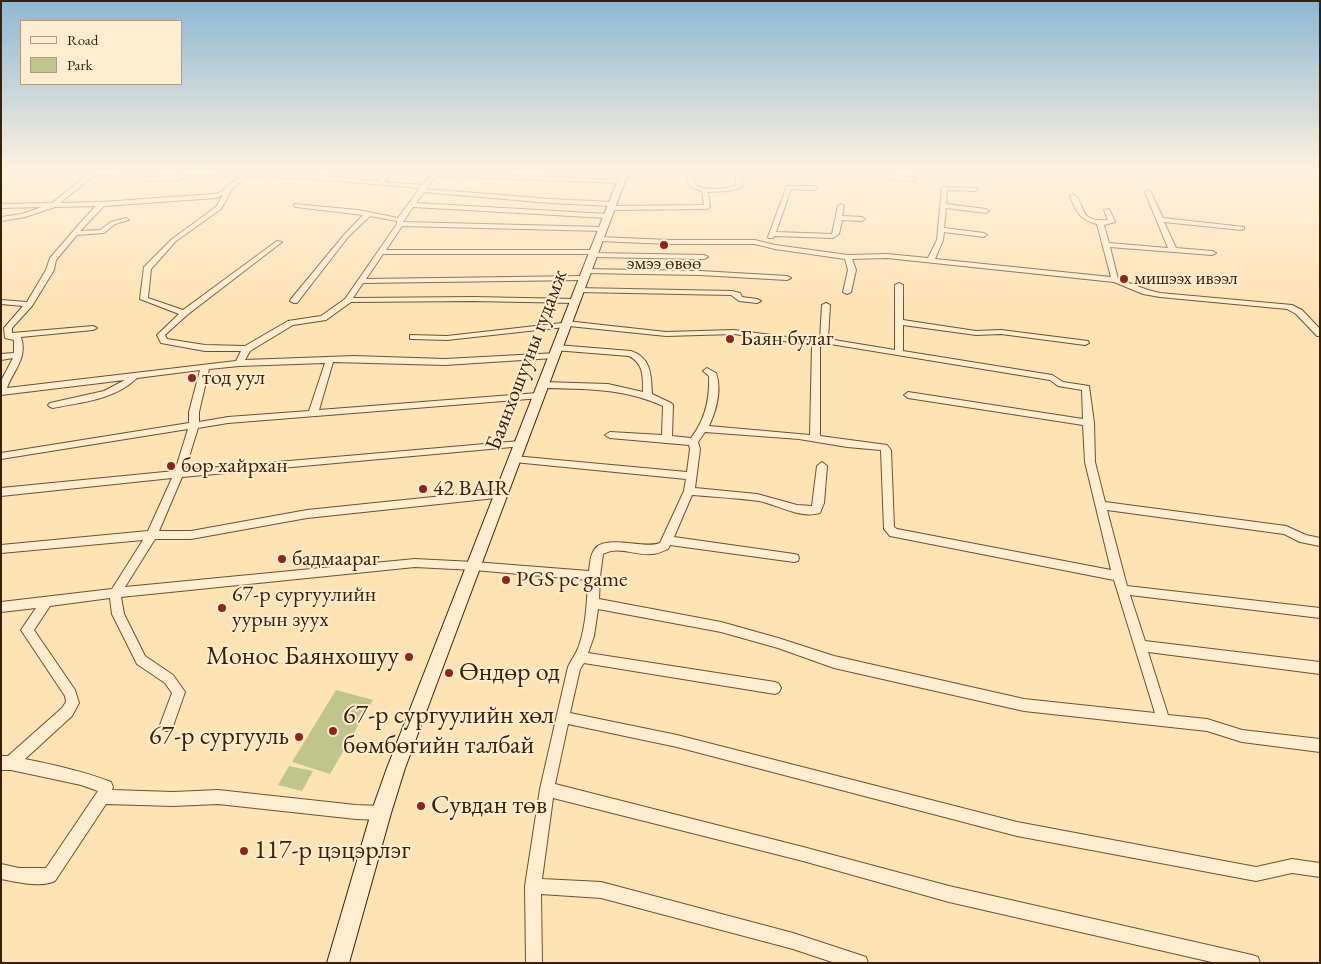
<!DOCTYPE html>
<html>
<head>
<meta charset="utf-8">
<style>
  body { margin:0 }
  #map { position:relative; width:1321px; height:964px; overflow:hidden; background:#fee3b5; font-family:"EB Garamond",serif }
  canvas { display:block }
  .frame { position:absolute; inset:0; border:2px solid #3b2005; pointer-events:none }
  .legend { position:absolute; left:20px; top:20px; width:162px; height:65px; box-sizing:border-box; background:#feedcf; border:1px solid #b09b7e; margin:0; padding:6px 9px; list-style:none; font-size:15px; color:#3b2005 }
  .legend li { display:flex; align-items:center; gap:10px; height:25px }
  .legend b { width:25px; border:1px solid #b09b7e }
</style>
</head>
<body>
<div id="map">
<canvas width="1321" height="964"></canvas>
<div class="frame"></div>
<ul class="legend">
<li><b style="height:6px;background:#feedcf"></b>Road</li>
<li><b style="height:14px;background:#c0c48d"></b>Park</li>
</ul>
</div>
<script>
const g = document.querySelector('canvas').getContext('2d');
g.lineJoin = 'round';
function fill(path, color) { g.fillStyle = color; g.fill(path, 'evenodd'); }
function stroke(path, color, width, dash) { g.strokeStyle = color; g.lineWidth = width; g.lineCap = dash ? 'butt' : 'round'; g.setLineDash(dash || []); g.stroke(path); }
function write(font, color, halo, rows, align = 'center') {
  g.font = font + ' "EB Garamond",serif'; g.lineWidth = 4; g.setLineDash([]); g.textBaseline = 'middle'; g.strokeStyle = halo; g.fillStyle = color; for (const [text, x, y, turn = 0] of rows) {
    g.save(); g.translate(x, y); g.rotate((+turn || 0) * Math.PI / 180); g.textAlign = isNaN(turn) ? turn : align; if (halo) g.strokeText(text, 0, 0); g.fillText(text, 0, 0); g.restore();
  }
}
fill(new Path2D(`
  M336,690L373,700L330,774L292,762Z
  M289,766L313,771L302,791L278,785Z`), '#c0c48d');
const street = new Path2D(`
  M92,171H122L125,173L122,175L96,174L60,203L102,202L215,194L221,192L240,176L188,175L179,180L147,181L144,179L147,177L178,176L187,171L314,175L378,181L387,171H393L384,182L423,185L433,171H439L438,172L620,180L622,181V183L436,176L426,189L550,199L612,202L615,204L612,206L550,203L424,192L416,203L607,214L610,216L607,218L413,207L403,222L602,227L605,229L602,231L402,226L386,250H597V253L704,255L708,257L704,259L592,257H589V254H383L366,279L583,276L587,278L583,280L363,283L353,298L473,297L575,299L579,301L575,303L473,301L351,302L326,320L293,325L250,351L245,360L354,356L445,359L557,353L558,355L554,358L445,365L333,362L319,410L538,393L541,394L542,396L541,398L228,423L198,428L185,470L520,441L525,444L523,446L182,477L159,531H191L307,510L501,490L505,491L506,494L505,497L307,518L191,539H155L125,587L415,559L474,562L589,571C590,565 590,557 593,552C601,532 645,550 660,543L684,491L686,479L514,462L509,459L514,456L687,472L690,449L689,445L610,438L605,435L610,432L662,435L663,406C623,388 587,389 543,388L539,385L543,382L608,384L643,392C643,377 644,364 629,356L554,350V346L557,345L631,351C652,358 651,376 652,394L671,403L673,405L672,436L691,438C705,420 710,400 709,376L703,371L707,368L716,373C722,390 716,411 709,426L810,435L812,345L734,334L666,336L569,326L565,327L447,340L413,339H410V335L447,336L562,323L566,321L666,332L734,330L816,341L820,340L822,305L826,303L830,305L828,339L895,350V285L899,283L903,285V320L976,331L1001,330L1088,341L1089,343L1085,345L1001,334L976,335L903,325V351L1052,375L1063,382L1089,386L1094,423L1095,462L1105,502L1286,526L1306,535L1320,538V546L1300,542L1284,534L1107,510L1127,586L1320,608V618L1130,595L1145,641L1320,662V674L1148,652L1168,715L1207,719L1242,730L1320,739V752L1242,742L1207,731L1024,711L834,668L778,648L721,632L598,609L594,636L588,653L775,682L779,684L781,688L779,692L775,694L584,663L580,669L570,713L677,735L1017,822L1256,867L1292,859L1320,863V877L1292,873L1256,881L1017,836L677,747L568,724L555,784L803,847L949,886L1252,955L1258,957L1260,963H1216L949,902L803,861L553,798L542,879L601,882L793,933L860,955L866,957L868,963H835L793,949L601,898L541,894L542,963H526L525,886L540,789L568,667C571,660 576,654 579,646C586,625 587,602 588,580L474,570L415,567L121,597L124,614L145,656L173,675L185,692L172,729L167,731L162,729L160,725L172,693L165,683L137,664L112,614L110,598L50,606L34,630L75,690L79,703L72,716L25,759C54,765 83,771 111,782L113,787L112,790L173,792L218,790L356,805L381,806L386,808L388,813L386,818L381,820L356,819L218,804L173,806L106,804L55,881C40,888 17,882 1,879V864L19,868H46L98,791L81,785L11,770H1V756H8L62,708L66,702L65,696L21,630L36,608L1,612V602L112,589L143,540L1,553V545L148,531L172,478L1,496V488L175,471L188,429L1,459V453L189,423V412L200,370L137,378C114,400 82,402 53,408L50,407L48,405L50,403L104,391L125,380L1,395V381L13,358L1,360V354L14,353V340L5,338L4,328L23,306L1,304V300L27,302L46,270L50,258L82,221L96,206L55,207L25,217L1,221V217L22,214L42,207L1,208V204L52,203ZM247,176L314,179L420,188L398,218L358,210L294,204V206L296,207L363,215L344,235L291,299L290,301L294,303H297L348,237L370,216L397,221V224L345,299L321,316L288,321L245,346L205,345L167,339L165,335L187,315L282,242L277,241L183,310L148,298L151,269L176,241L221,209L232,189ZM223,195L216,207L172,239L144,267L140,299L179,314L157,335L161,343L205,351H241L236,361L7,388C13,371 28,358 21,337L93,330L97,328L93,326L12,333V328L32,306L54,270L56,260L77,235L104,233L115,224L129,220L126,218L111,222L100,230L80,231L104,206L216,198ZM824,343L1050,380L1058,386L1082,390L1083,419L908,392L904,395L908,398L1083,425L1085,462L1111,570L897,529L894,527L891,450L887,445L820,436V344ZM325,363L309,411L228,417L199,422V412L209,369L239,366ZM705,432L799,439L847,447L881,450L884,529L890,536L1114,580L1155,713L1024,699L834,656L778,638L721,622L599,599L600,576L603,554C619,545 635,556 652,554C658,554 663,551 668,549L670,545L794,562L798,561L799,558L798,555L794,554L674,537L692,495C714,497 737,498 759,501C779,505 799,519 820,513L824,503L827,466L822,462L817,466L812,506L797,505L757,494L695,488L700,449L698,442Z
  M603,171H626L627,172C622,175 608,174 603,171Z
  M686,171H692L695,185C707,191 724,189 736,186V171H742V187L729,191L708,192L710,207L707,209L611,210L608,208L611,206L704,205L702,191L691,187L688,183Z
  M881,171H887L889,175L914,177L917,179L914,181L886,179L883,177Z
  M787,186H815L818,188L815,190L791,189L776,232L832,234L838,206L841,204L844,206L842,216L862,217L865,219L862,221L842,220L839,234L833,238L775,236L773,238H769L768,237Z
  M942,187L977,188L978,189L975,191L947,190L946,204L986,209L989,211L986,213L946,208L944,228L984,233L987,235L984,237L944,232L943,240L935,259L1111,277L1097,224C1081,221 1075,210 1070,196L1073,194C1087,203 1076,223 1108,220L1104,210L1109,209L1115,222L1104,225L1109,243L1168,248L1145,192L1148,190L1151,192L1163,218L1244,227V229L1242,230L1164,222L1176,248L1212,251L1216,253L1212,255L1110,247L1118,279L1148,290L1160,293L1292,305L1302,310L1320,329V336H1317L1296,314L1287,309L1160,297L1143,294L1114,282L887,258L852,259L856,270L851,292L847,294L843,292L848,270L845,259L775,249L755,244H669L599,241L596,239L599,237L669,240H755L775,245L848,255L887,254L928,258L937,240Z
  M583,269L700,271L787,276L791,278L787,280L700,275L586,273H583Z
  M576,288L732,291L740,293L742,297L757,299L761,301L757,303L739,301L731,295L579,292H576Z`);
const secondary = new Path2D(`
  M621,171H629L405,768L391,813L349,963H327L371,813L387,768Z`);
stroke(street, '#6c5131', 2);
stroke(secondary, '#3b2005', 2);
fill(street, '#feedcf');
fill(secondary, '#feedcf');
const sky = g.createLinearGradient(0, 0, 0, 306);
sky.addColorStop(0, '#8cb7d4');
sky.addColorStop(0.56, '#fff2de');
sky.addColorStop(1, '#fff2de00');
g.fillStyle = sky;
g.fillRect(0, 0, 1321, 306);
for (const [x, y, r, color] of [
  [664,245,5,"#8f2418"],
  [1124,279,5,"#8f2418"],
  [730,339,5,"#8f2418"],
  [192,378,5,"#8f2418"],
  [171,466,5,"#8f2418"],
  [423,489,5,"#8f2418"],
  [282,559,5,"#8f2418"],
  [506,580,5,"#8f2418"],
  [222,608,5,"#8f2418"],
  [409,657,5,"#8f2418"],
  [449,673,5,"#8f2418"],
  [333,731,5,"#8f2418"],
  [299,737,5,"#8f2418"],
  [421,806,5,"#8f2418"],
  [244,851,5,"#8f2418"]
]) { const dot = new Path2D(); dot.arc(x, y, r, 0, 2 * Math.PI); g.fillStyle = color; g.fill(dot); stroke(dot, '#feedcf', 2); }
write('19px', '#3b2005', '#feedcf', [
  ["эмээ өвөө",664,264],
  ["мишээх ивээл",1134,279,"left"]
]);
write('22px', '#3b2005', '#feedcf', [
  ["Баян булаг",740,339],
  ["тод уул",202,378],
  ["бор хайрхан",181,466],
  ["42 BAIR",433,489],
  ["бадмаараг",292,559],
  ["PGS pc game",516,580],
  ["67-р сургуулийн",232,595],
  ["уурын зуух",232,620]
], 'left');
write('22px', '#3b2005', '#feedcf', [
  ["Баянхошууны гудамж",527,360,-69]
]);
write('26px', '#3b2005', '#feedcf', [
  ["Монос Баянхошуу",399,657,"right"],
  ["Өндөр од",459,673],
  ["67-р сургуулийн хөл",343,716],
  ["бөмбөгийн талбай",343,746],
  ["67-р сургууль",289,737,"right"],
  ["Сувдан төв",431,806],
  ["117-р цэцэрлэг",254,851]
], 'left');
</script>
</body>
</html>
